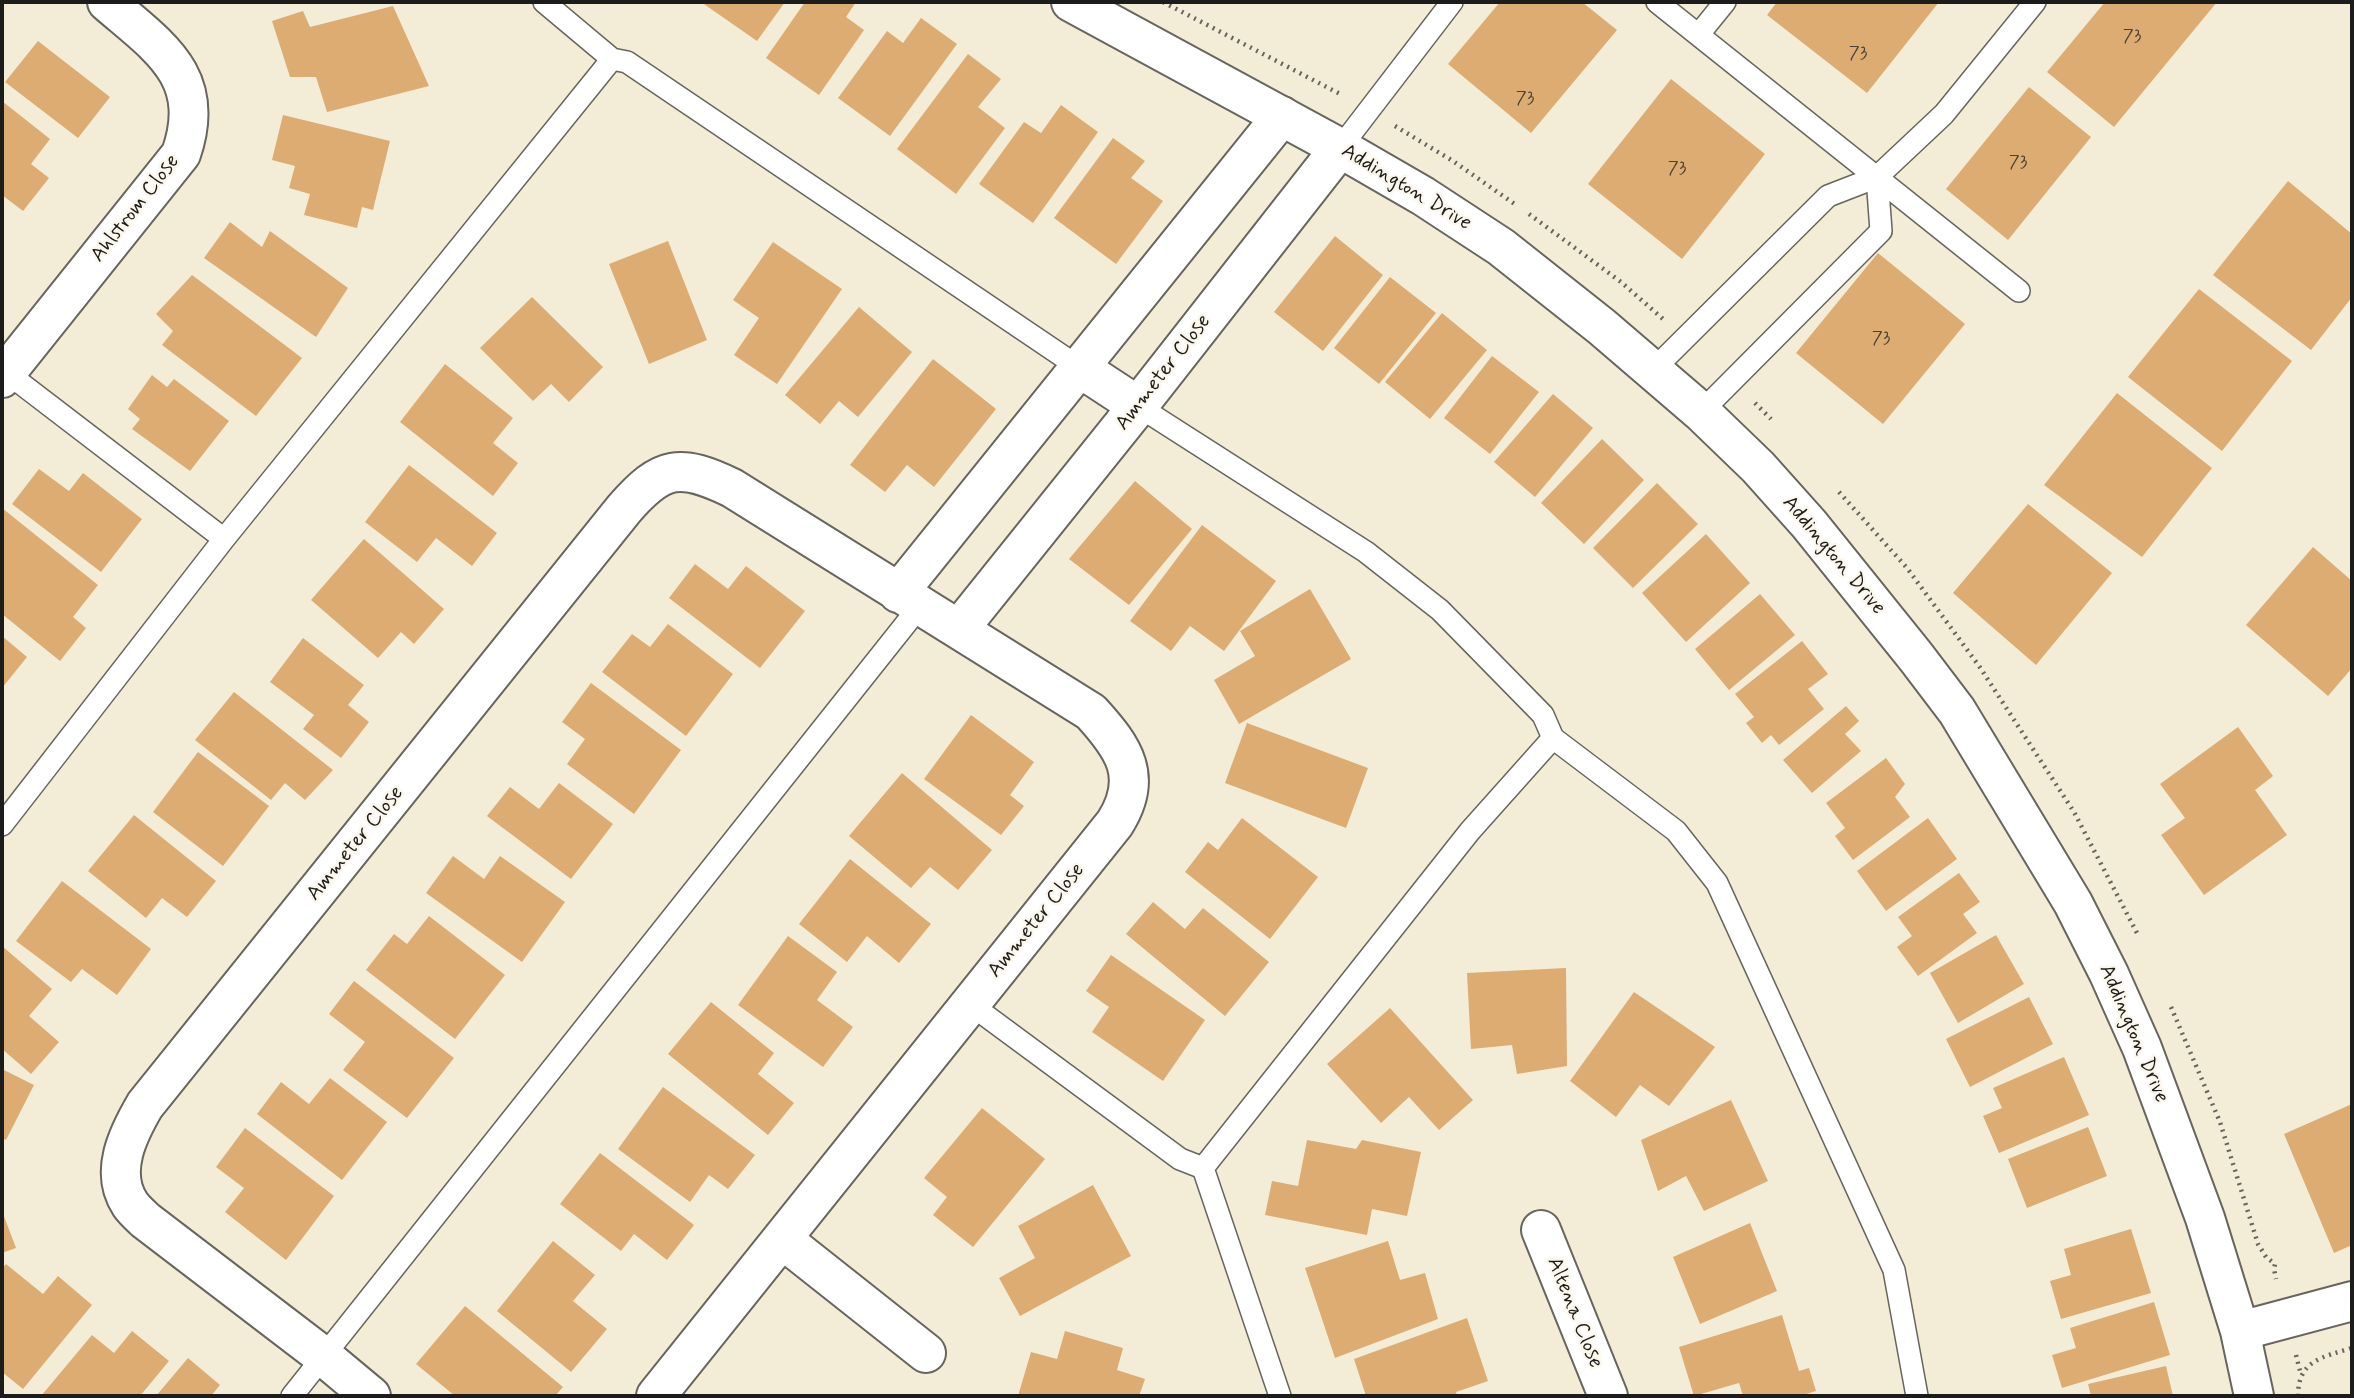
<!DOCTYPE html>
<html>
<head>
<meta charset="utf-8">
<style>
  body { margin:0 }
  #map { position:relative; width:2354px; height:1398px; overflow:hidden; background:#f3edd7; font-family:Mynerve,sans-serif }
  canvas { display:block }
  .frame { position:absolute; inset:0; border:4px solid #1c1c1c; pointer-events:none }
</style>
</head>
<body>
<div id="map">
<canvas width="2354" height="1398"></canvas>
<div class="frame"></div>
</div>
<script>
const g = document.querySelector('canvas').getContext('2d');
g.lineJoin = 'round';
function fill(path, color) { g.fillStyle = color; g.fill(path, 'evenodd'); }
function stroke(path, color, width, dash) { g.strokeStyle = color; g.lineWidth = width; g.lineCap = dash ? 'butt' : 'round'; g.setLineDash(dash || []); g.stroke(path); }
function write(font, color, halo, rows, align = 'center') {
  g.font = font + ' Mynerve,sans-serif'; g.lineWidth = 5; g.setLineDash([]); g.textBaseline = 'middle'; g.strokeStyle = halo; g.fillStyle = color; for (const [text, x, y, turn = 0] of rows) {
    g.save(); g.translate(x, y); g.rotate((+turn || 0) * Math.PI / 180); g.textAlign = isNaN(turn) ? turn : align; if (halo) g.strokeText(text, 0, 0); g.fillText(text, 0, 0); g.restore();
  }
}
fill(new Path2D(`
  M701,2H785L757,41Z
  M805,2H856L846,17L864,30L819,95L766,58Z
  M1500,2H1582L1617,30L1531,133L1448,64Z
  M1777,2H1939L1867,93L1767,15Z
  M2105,2H2217L2114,127L2047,72Z
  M393,6L429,86L327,112L316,77H290L272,21L303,11L310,27Z
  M921,18L957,44L890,136L838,98L887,31L903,43Z
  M38,41L110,97L78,138L5,82Z
  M968,54L1001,79L978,107L1005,128L956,194L897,149Z
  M1671,79L1765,154L1682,259L1588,184Z
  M2029,87L2091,137L2008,240L1946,189Z
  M2,101L50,139L31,164L49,178L23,211L2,195Z
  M1061,105L1098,132L1033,223L979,184L1024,122L1041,133Z
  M283,115L390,141L373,210L362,207L357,228L304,215L310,194L289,188L295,166L272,160Z
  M1113,138L1145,161L1131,178L1163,201L1116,264L1054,218Z
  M2288,181L2352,234V297L2311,350L2213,275Z
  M230,222L262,247L270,231L348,288L316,337L204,258Z
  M1335,236L1383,275L1323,351L1274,312Z
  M668,241L707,340L649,364L609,264Z
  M773,242L842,289L777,384L734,355L759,318L733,300Z
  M1878,253L1965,324L1883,424L1796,353Z
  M192,275L302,358L256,416L162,345L173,331L156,314Z
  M1390,277L1436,313L1379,384L1334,348Z
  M2199,289L2292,361L2222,451L2128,377Z
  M532,297L603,367L569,402L551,384L533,401L480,348Z
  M859,307L912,352L858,417L839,401L820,424L785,395Z
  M1442,313L1487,350L1430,419L1385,382Z
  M1492,356L1539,392L1490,454L1444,418Z
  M933,359L996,409L934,487L907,465L885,492L850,465Z
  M445,364L513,418L493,443L518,463L493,496L400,422Z
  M152,375L167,387L174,379L229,421L190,471L132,429L140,419L128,409Z
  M2117,393L2212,468L2142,557L2044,485Z
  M1553,394L1593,428L1535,497L1494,462Z
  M1602,439L1644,480L1584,544L1541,503Z
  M409,465L497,533L472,566L436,538L417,562L365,522Z
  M39,469L69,491L83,473L142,519L101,572L12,504Z
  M1135,481L1192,529L1129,605L1069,559Z
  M1657,483L1698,524L1633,588L1593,548Z
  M2028,504L2112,573L2036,665L1953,593Z
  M2,508L98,585L73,617L86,628L60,661L2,614Z
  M1202,525L1276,581L1224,651L1190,626L1171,651L1130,621Z
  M1706,534L1750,583L1686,642L1642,593Z
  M364,539L444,609L414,644L401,632L378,658L311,600Z
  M2313,547L2352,581V668L2328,696L2246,625Z
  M695,564L728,589L746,566L805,611L760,668L669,598Z
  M1310,589L1351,659L1239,724L1214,680L1255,656L1240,631Z
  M1760,594L1795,635L1729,690L1695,649Z
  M668,624L733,674L686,736L602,672L632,634L650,647Z
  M2,636L27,657L2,688Z
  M303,638L364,685L348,705L369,722L341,758L303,729L314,715L270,682Z
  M1802,641L1828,674L1808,689L1824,709L1779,745L1771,735L1762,743L1746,723L1754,717L1735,694Z
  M591,683L681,750L634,814L567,764L585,739L562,722Z
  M234,692L333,770L305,800L285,783L271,800L195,740Z
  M1846,706L1859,721L1845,734L1861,751L1812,793L1783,760Z
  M971,715L1034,762L1010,795L1024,806L1001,835L924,779Z
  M1247,723L1368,768L1346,828L1225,783Z
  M2238,727L2273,776L2255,790L2287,835L2204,895L2161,835L2185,818L2160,784Z
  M198,752L269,806L223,866L153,812Z
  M1886,758L1905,784L1895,797L1910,817L1853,860L1835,836L1845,828L1826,803Z
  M902,773L992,850L958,890L930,867L911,888L849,836Z
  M559,783L613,824L571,879L487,816L510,787L539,809Z
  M134,815L216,881L187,917L162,898L146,918L88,871Z
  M1242,818L1318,877L1270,939L1185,872L1208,842L1218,850Z
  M1928,818L1957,859L1886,911L1857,871Z
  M453,856L484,879L500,856L565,902L522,962L426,893Z
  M850,859L931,924L899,963L867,936L847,962L799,924Z
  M1959,873L1980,902L1963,914L1977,933L1918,976L1897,947L1912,936L1898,917Z
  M62,881L151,949L117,995L82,969L71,982L16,941Z
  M1153,902L1185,929L1203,908L1269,962L1225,1016L1126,934Z
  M429,916L505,975L455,1039L366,970L394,934L407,944Z
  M1996,935L2024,984L1958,1023L1930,973Z
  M788,936L837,972L817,1000L853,1027L823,1067L738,1005Z
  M2,946L52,989L29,1016L59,1042L31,1074L2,1049Z
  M1111,955L1205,1020L1163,1081L1092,1032L1109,1007L1086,991Z
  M1566,968L1567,1066L1517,1074L1512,1045L1471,1049L1467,973Z
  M354,981L454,1058L407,1118L343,1070L365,1042L329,1014Z
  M1634,992L1715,1047L1669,1106L1640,1085L1616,1117L1570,1081Z
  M2029,997L2053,1044L1970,1087L1946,1039Z
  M711,1002L774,1053L758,1074L794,1103L768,1135L668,1054Z
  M1390,1008L1473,1100L1439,1130L1409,1097L1381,1123L1327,1064Z
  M2064,1057L2089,1115L1999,1153L1983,1116L2002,1108L1993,1088Z
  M2,1069L34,1085L6,1140L2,1138Z
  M330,1078L387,1122L342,1180L257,1114L281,1082L309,1104Z
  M663,1087L755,1155L728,1189L709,1175L690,1202L618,1149Z
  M1731,1100L1768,1181L1704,1211L1686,1176L1658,1191L1641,1140Z
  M2352,1104V1245L2334,1253L2284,1134Z
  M982,1108L1045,1159L973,1247L933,1215L947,1197L924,1178Z
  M2088,1127L2107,1176L2027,1208L2008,1159Z
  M245,1128L334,1196L286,1260L225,1212L244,1188L216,1167Z
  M1307,1140L1356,1149L1362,1140L1421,1152L1407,1216L1372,1209L1367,1235L1265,1215L1272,1181L1298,1186Z
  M600,1153L694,1225L667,1260L634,1234L621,1251L560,1204Z
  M1093,1185L1131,1256L1020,1316L999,1278L1035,1258L1018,1226Z
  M2,1211L16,1248L2,1253Z
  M1750,1223L1777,1291L1700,1324L1673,1257Z
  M2131,1229L2151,1293L2061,1319L2050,1281L2071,1275L2064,1249Z
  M553,1241L595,1275L573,1301L607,1329L571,1372L497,1311Z
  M1388,1241L1400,1280L1425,1273L1438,1319L1335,1358L1305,1268Z
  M6,1264L43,1294L58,1276L92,1305L23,1389L2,1372V1269Z
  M2154,1302L2170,1355L2062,1388L2052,1355L2076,1348L2070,1328Z
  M465,1306L563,1387L555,1396H455L416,1364Z
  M1782,1315L1799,1371L1809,1368L1816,1391L1800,1396H1743L1739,1383L1694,1396L1679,1347Z
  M1467,1318L1488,1381L1456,1392L1457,1396H1366L1354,1359Z
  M132,1331L169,1361L140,1396H41L92,1335L114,1353Z
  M1065,1331L1123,1348L1117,1370L1145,1379L1139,1396H1018L1031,1352L1057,1359Z
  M188,1358L220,1385L211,1396H156Z
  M2166,1366L2173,1396H2091L2088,1384Z`), '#dcac72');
const service = new Path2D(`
  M544,2L612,59L627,62L1080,368
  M1657,2L2019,291
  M1699,34L1725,2
  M1340,148L1452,2
  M1653,370L1828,196L1877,177L1944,114L2035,2
  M6,372L224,539
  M1138,406L1366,552L1440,610L1543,715L1553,738L1676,831L1717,883L1894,1270L1917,1396
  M1701,412L1881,231L1877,177
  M2,825L224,539L612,59
  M970,1004L1180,1159L1203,1168L1280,1396
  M1203,1168L1470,831L1553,738
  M292,1396L920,606`);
const minor = new Path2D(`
  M1080,368L1138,406
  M2,378L181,154C208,76 159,47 107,2
  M898,593L1282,116
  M959,629L1138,406L1340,148
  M1541,1230L1608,1396
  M782,1239L926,1353
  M371,1396L323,1356L145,1220C140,1215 134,1210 130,1204C109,1172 128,1134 145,1105L624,509C662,465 680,463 732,488L1091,712C1124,748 1144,777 1115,823L656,1396`);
const tertiary = new Path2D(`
  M1071,2L1340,148L1423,196L1501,247L1602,327L1701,412L1758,467L1809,524L1916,657L1957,711L2073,903L2109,974L2142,1048L2205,1218L2240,1331L2254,1396
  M2240,1331L2352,1301`);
stroke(service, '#67655d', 24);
stroke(minor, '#67655d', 42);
stroke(tertiary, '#67655d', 42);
stroke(new Path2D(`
  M1163,2L1342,95
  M1395,126L1453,161L1516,205
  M1529,214L1621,282L1663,319
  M1755,403L1771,419
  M1839,492L1907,568L1979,666L2074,812L2138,935
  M2171,1007L2220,1122L2258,1244L2266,1257L2275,1264L2274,1269L2276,1279
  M2296,1355L2301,1375
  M2298,1396C2298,1360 2323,1357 2352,1348`), '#67655d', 4.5, [2, 5]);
stroke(service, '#fff', 21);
stroke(minor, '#fff', 38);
stroke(tertiary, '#fff', 38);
write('18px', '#4c4032', null, [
  ["73",2132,37],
  ["73",1858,54],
  ["73",1525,99],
  ["73",2018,163],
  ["73",1677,169],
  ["73",1881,339]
]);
write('21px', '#1c1c1c', '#fbf7ec', [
  ["Addington Drive",1406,188,31],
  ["Ahlstrom Close",136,209,-52],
  ["Ammeter Close",1164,373,-52],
  ["Addington Drive",1833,556,50],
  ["Ammeter Close",356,844,-51],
  ["Ammeter Close",1037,921,-51],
  ["Addington Drive",2133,1034,67],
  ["Altena Close",1574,1313,68]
]);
</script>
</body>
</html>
